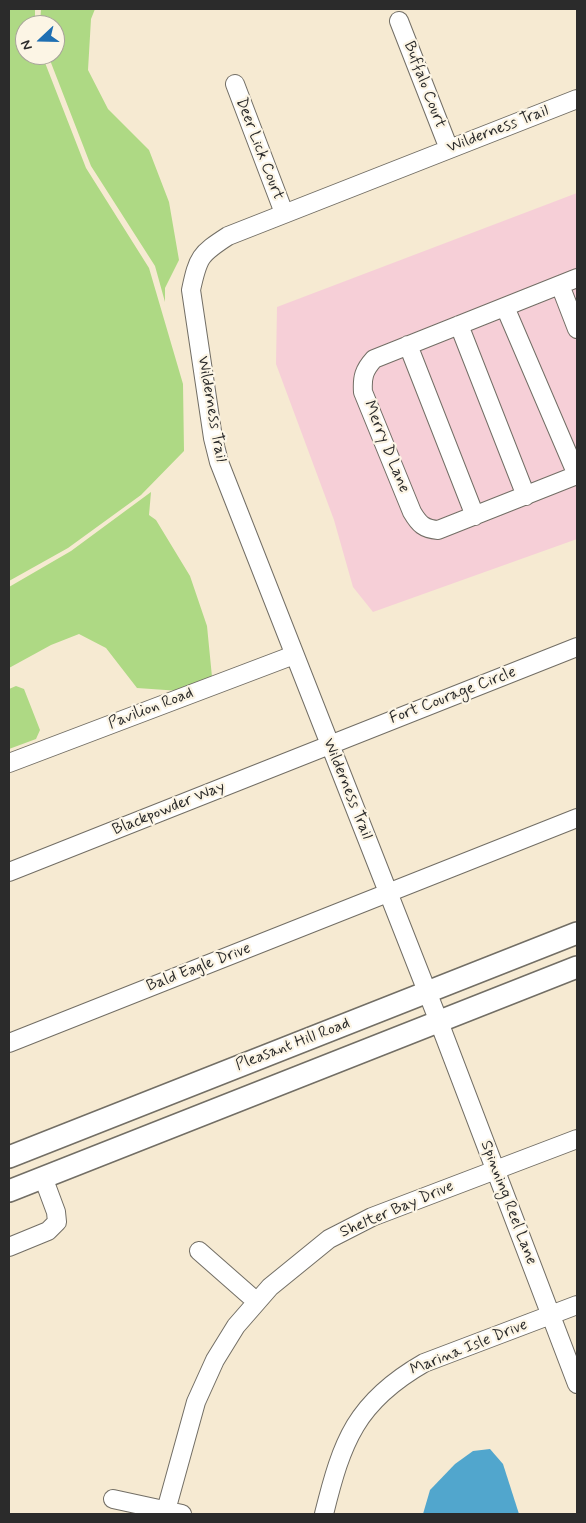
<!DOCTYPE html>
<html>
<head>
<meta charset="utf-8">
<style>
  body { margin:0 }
  #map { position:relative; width:586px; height:1523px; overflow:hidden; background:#f6ead2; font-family:Mynerve,sans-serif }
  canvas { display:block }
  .frame { position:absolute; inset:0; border:10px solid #2b2b2b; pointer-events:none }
  .north { position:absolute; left:15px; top:15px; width:50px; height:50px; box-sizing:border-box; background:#fcf5e5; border:1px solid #a8a49b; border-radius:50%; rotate:249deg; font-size:14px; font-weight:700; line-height:20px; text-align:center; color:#2b2b2b }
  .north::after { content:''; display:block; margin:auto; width:18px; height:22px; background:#1f6fb2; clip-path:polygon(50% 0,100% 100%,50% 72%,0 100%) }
</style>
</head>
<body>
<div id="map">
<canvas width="586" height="1523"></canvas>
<div class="frame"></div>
<div class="north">N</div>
</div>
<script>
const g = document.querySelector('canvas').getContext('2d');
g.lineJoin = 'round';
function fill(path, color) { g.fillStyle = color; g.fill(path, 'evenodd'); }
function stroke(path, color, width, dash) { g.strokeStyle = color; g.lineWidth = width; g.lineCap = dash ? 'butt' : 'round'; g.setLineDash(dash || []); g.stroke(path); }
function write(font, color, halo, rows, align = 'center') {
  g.font = font + ' Mynerve,sans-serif'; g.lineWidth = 4.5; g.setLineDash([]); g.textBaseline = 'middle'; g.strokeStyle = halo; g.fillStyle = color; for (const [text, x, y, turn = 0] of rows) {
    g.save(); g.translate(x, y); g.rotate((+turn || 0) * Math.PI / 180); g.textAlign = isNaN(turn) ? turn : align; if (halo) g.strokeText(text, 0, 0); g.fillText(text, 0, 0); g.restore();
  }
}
fill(new Path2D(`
  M577,193V272L361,364L414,527L577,482V539L373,612L353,587L334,520L276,364L277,307Z
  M577,284V469L438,524L424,519L370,390L371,371L378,364Z`), '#f6cfd7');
fill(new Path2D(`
  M9,9H35V25H25V55H42L86,168L149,268L183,384L184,451L141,495L68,548L9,581Z
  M41,9H95L91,19L88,70L108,109L149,150L169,202L179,260L165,288V302L155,266L91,166L48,55H55V25H40Z
  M151,492L149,515L156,520L190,576L207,626L212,677L180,691L137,688L106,648L79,634L51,645L9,668V587L71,551Z
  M16,686L24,689L40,730L36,739L9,749V689Z`), '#aed984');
fill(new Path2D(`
  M490,1449L503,1464L519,1514H423L430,1490L455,1464L473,1451Z`), '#51a6cd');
const minor = new Path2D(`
  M399,21L449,149
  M235,84L284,213
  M577,99L228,236C200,254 198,257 191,290L213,438L219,462L439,1022L577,1384
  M577,278L374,359C364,370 362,377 363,392L412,512C419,524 424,529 438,530L577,475
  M560,285L577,329
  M505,307L577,475
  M459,325L526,496
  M408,345L475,516
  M9,763L294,655
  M9,872L577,647
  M9,1043L577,818
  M9,1247L48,1231L57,1222L56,1212L43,1177
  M199,1251L257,1302
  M113,1499L182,1514
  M165,1514L196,1402L215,1360L236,1326L270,1287L329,1239L372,1217L577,1139
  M324,1514C342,1441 356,1402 424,1363L577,1305`);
const major = new Path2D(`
  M9,1157L577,933
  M9,1191L577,967`);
stroke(minor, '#726e65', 20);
stroke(major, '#726e65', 24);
stroke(minor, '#fff', 18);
stroke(major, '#fff', 21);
write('16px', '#2b2b2b', '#fcf5e5', [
  ["Buffalo Court",424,85,69],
  ["Wilderness Trail",498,130,-21],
  ["Deer Lick Court",259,149,69],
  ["Wilderness Trail",211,409,80],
  ["Merry D Lane",386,447,68],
  ["Fort Courage Circle",453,696,-21],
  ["Pavilion Road",151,709,-21],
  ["Wilderness Trail",347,789,68],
  ["Blackpowder Way",169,809,-22],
  ["Bald Eagle Drive",199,968,-21],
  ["Pleasant Hill Road",293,1045,-21],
  ["Spinning Reel Lane",508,1203,69],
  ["Shelter Bay Drive",397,1210,-23],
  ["Marina Isle Drive",469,1348,-22]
]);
</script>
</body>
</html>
